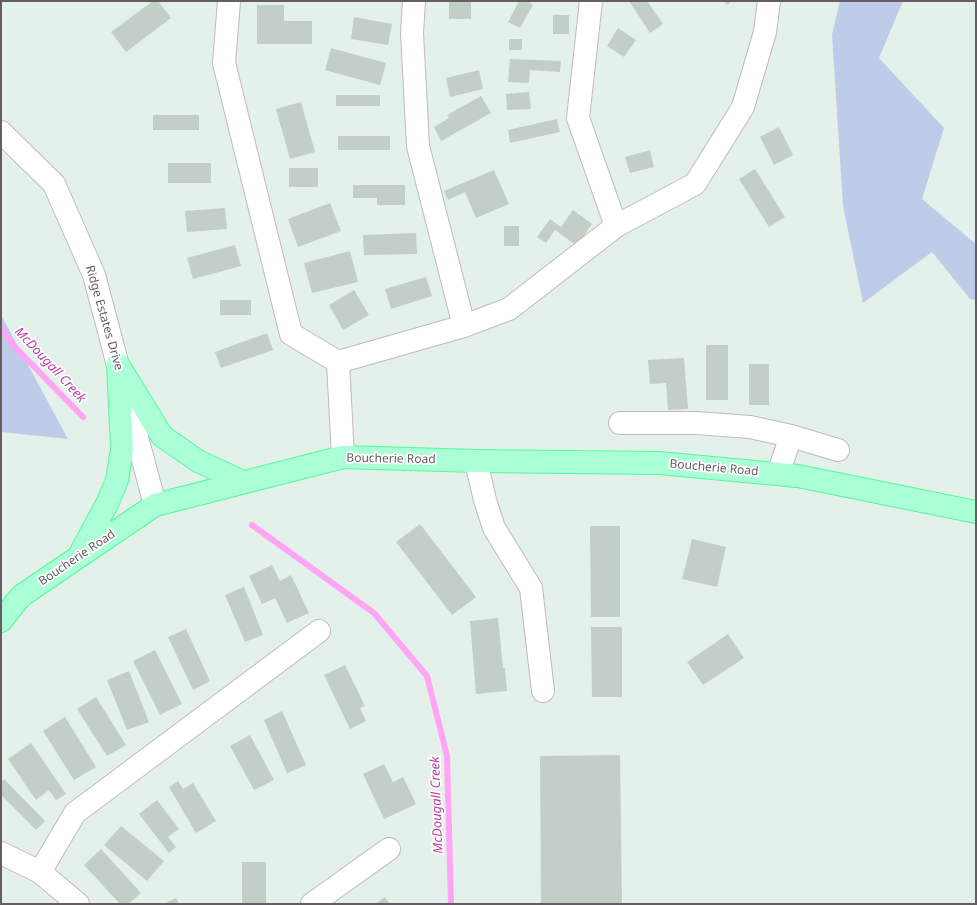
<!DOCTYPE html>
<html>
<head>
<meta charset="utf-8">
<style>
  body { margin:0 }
  #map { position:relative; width:977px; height:905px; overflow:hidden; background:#e4f0ea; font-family:"Noto Sans",sans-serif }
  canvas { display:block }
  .frame { position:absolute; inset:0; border:2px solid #665c64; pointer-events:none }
</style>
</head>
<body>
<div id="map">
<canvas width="977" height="905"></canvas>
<div class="frame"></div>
</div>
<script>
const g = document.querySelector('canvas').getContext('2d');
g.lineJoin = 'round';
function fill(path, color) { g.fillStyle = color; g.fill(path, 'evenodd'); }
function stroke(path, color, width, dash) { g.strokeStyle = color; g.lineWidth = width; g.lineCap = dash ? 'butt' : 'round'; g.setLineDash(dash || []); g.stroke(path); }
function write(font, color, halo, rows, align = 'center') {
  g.font = font + ' "Noto Sans",sans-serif'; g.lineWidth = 3.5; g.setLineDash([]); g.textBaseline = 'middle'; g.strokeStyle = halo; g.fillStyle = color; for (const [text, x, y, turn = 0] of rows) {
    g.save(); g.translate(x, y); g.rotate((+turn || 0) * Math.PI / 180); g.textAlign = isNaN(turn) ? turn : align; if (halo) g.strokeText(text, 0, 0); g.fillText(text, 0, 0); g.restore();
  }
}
fill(new Path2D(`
  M840,1H903L879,58L944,128L922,199L976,244V300L970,299L932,252L863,303L843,206L832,35Z
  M1,315L68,439L1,432Z`), '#bfcce9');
stroke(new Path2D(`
  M1,329L15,347L83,417
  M252,525L374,613L427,676L447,756L451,904`), '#ffa5f4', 6);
fill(new Path2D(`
  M153,1H158L171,18L126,52L111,32Z
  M449,1H471V19H449Z
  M519,1H527L533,5L520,28L508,22Z
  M629,1H647L663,24L650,33Z
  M723,1H731L728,5Z
  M257,5H284V21H312V44H257Z
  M553,15H569V34H553Z
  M354,17L392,24L388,45L351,39Z
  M618,28L636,40L624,57L607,46Z
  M509,39H522V50H509Z
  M331,48L386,63L380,85L325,70Z
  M510,59L561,61L560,72L530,70L529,83L508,82Z
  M479,70L483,89L450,97L446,78Z
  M529,92L531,109L507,110L506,94Z
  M336,95H380V106H336Z
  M481,96L491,113L441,141L434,127L449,118L447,115Z
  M301,102L315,152L290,159L276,109Z
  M153,115H199V130H153Z
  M557,119L560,132L510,143L508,130Z
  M779,127L793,155L774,165L760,137Z
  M338,136H390V150H338Z
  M650,150L654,167L630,173L625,157Z
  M168,163H211V183H168Z
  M289,168H318V187H289Z
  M755,169L785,217L769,227L739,179Z
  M494,170L509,204L476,218L465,192L448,200L444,191Z
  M353,185H405V205H377V198H353Z
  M330,203L341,231L298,247L288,219Z
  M225,208L227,229L187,232L185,211Z
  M573,210L592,224L577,246L555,230L546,243L537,237L550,219L561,227Z
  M504,226H519V246H504Z
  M416,233L417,254L364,255L363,235Z
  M235,245L241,266L193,279L187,258Z
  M350,251L358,282L312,293L304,263Z
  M426,277L432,296L391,309L385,289Z
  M354,290L369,315L343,330L329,305Z
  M220,300H251V315H220Z
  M267,333L273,350L221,368L215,352Z
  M706,345H728V400H706Z
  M684,358L688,409L668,410L666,383L650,384L648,360Z
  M749,364H769V405H749Z
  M420,524L476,597L452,615L396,542Z
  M590,526H620V617H591Z
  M692,539L726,547L717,587L682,579Z
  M272,565L280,581L291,575L309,613L287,623L275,598L262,604L249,576Z
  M244,587L263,635L245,642L225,595Z
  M498,618L503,668H505L507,691L476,694L470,621Z
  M591,627H622V697H592Z
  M186,629L210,681L193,690L168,637Z
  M728,634L744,658L703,685L687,662Z
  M155,650L182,704L160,715L133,661Z
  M345,665L365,706L360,708L366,721L350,729L324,675Z
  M129,671L149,722L127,730L107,680Z
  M96,697L126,745L107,756L77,709Z
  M282,711L306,765L287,773L264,720Z
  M65,717L96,767L74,780L43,731Z
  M250,735L274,780L254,790L230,746Z
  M31,743L66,794L56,800L49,790L36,800L8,759Z
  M620,755L622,904H541L540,756Z
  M384,764L393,782L403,777L416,804L384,819L363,774Z
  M4,779L45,821L36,830L1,795V783Z
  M178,781L183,789L193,783L216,821L196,833L169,787Z
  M157,800L179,829L168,837L176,847L169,853L139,814Z
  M121,826L164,861L147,881L104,845Z
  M101,849L141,893L128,904H120L84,865Z
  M242,862H266V904H242Z
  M385,897L390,904H375Z
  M176,898L179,904H168L167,902Z`), '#c3cec7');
const minor = new Path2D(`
  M229,1L224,63L291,334L338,362L464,326L509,309L616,226L695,184L743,107L765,32L769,1
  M414,1L412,33L418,146L464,326
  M591,1L578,118L616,226
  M1,132L54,184L94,275L155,505
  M338,362L343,457
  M620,423H696L750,427L791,436L838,450
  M476,461L485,500L494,528L531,588L543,691
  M778,474L791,436
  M1,853L40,872L78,904
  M40,872L75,813L319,631
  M312,904L389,849`);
const major = new Path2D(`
  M119,366L162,436L198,461L243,482
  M80,554L108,502L117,480L122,449L118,364
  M1,621L21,596L155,505L343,457L476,461L659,463L798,476L976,512`);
stroke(minor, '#c1b9bf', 24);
stroke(major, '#52fb96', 24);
stroke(minor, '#fff', 22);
stroke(major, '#aaffd6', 22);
write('12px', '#665c64', '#fff', [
  ["Ridge Estates Drive",104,318,74],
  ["Boucherie Road",391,459,1],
  ["Boucherie Road",714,468,5],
  ["Boucherie Road",77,558,-34]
]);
write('italic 13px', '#c23da8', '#fff', [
  ["McDougall Creek",50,365,47],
  ["McDougall Creek",437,805,-92]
]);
</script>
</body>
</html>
